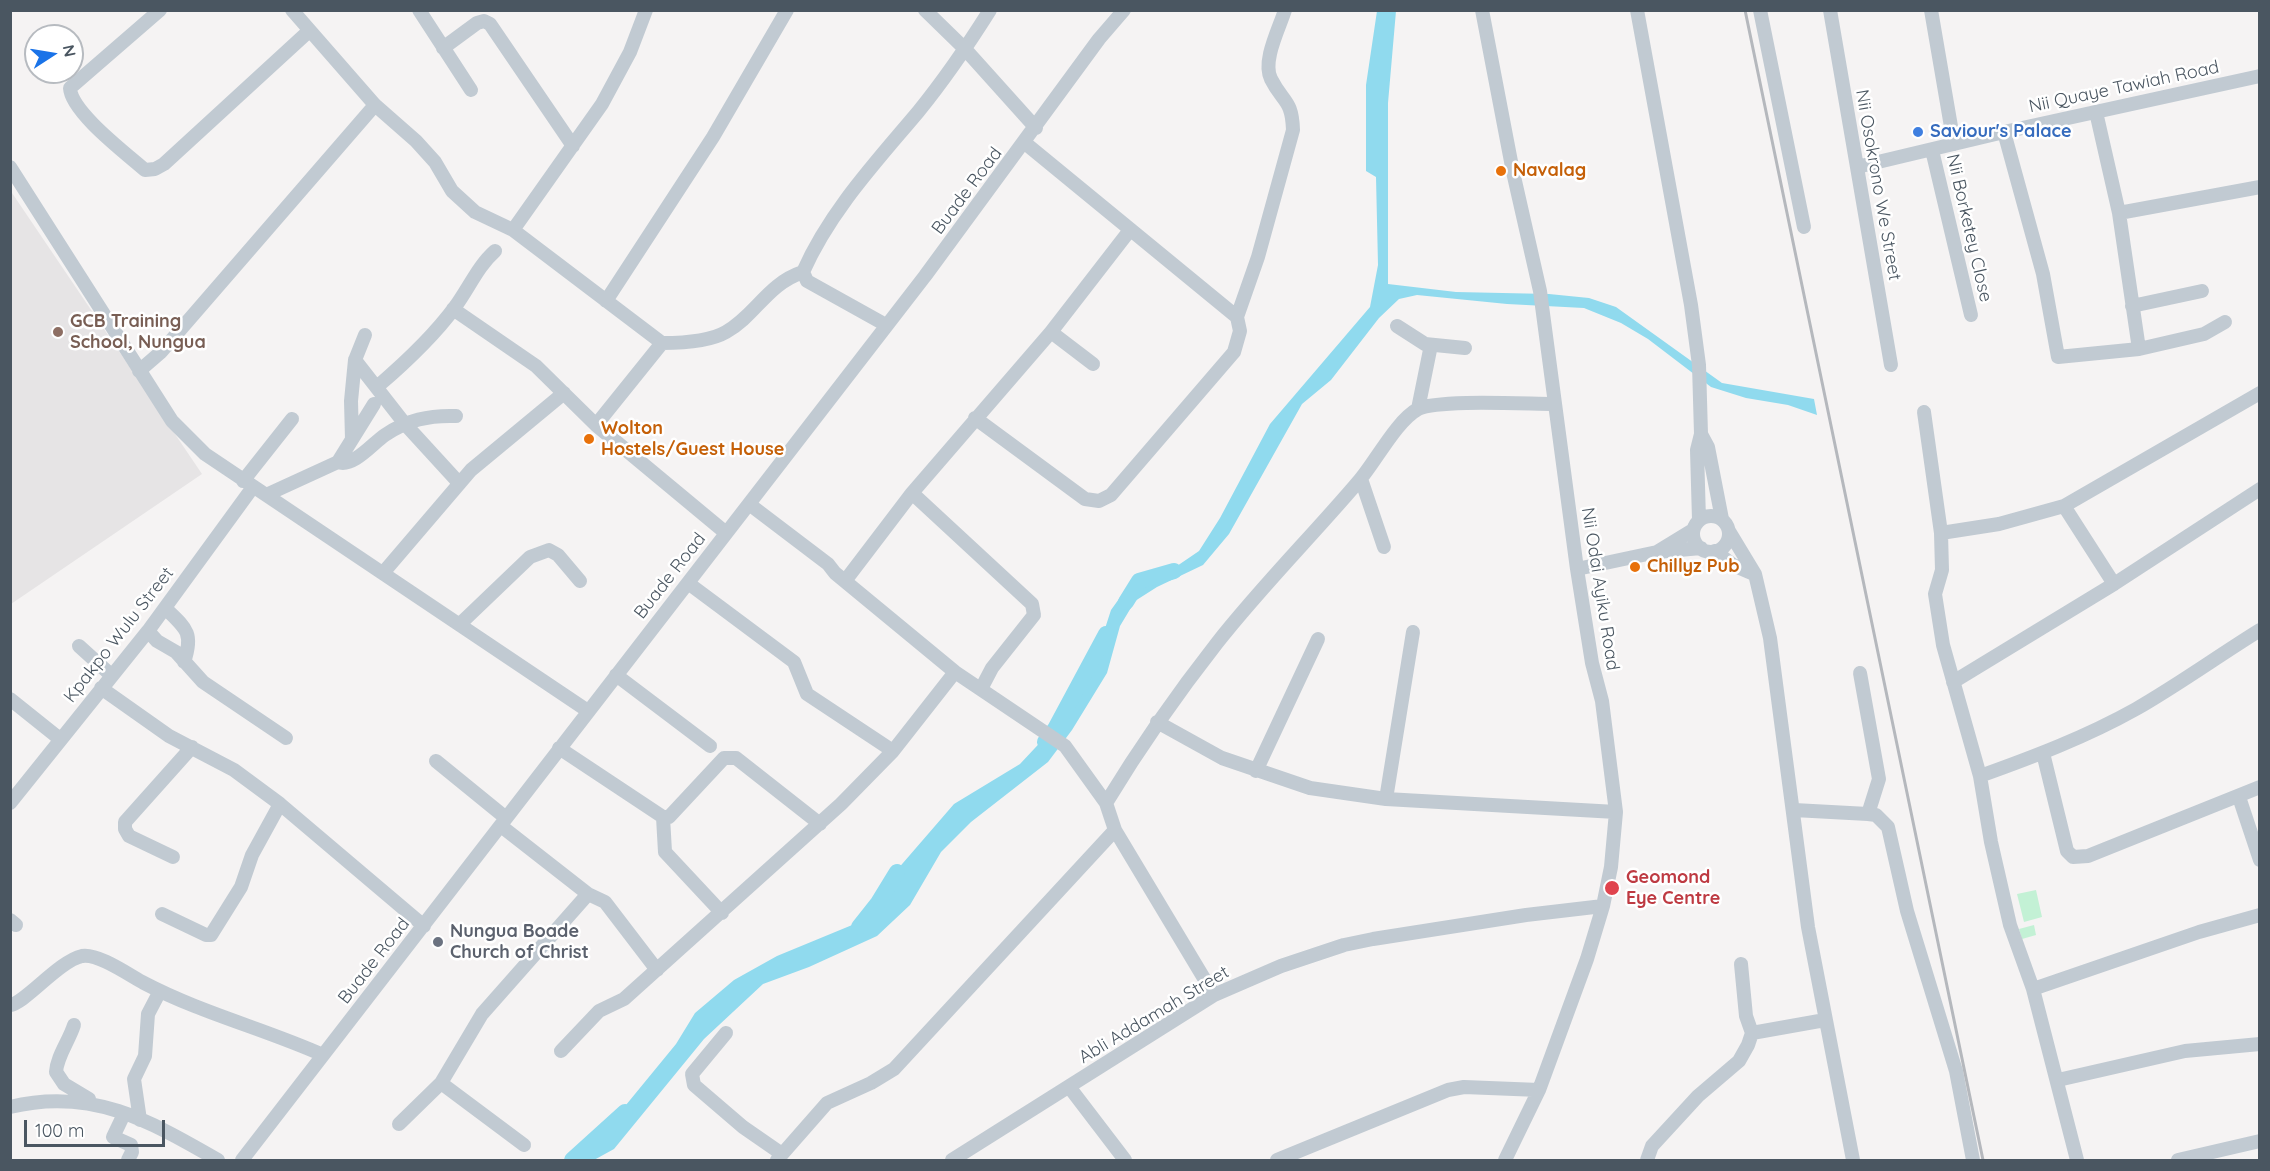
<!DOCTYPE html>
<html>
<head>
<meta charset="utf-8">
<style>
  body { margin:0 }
  #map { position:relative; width:2270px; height:1171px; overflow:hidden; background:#f5f3f3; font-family:Quicksand,sans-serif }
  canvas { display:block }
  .frame { position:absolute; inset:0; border:12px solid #4a5661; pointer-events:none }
  .north { position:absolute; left:24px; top:24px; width:60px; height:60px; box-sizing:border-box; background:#fff; border:2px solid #b7bbc0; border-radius:50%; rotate:78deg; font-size:16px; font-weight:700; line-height:24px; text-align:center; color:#4a5661 }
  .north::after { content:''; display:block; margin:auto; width:21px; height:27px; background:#1a73e8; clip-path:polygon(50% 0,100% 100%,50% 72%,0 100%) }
  .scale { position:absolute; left:24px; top:1120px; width:141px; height:27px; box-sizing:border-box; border:3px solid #4a5661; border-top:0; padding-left:8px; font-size:18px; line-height:21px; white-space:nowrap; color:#4a5661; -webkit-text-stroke:4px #fff; paint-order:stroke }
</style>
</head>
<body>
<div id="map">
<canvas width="2270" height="1171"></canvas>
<div class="frame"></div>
<div class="north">N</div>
<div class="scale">100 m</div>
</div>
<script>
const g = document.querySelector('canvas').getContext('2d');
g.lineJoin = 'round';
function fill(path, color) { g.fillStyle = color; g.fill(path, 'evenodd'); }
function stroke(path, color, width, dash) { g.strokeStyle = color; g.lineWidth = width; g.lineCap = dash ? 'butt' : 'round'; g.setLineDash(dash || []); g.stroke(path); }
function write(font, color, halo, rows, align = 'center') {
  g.font = font + ' Quicksand,sans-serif'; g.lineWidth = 5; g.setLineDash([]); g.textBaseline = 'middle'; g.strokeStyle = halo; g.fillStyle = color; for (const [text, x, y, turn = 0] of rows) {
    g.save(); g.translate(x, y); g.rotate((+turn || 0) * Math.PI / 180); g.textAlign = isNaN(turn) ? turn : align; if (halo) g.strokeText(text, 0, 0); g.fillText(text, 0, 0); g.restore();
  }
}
fill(new Path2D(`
  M10,190L202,474L11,604H10Z`), '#e6e4e5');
fill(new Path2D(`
  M2036,890L2042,917L2024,922L2017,894Z
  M2034,925L2036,935L2022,939L2019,929Z`), '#c3f1d5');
fill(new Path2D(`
  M1377,11H1396L1388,103V284L1456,292L1549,294L1589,298L1616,307L1722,383L1814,399L1817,415L1788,405L1746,398L1711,387L1648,339L1621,323L1584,308L1507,304L1417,295L1399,299L1379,318L1331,380L1302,404L1229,534L1203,565L1157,587L1135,601L1120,626L1107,673L1072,730L1048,762L971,822L941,852L910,905L877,936L809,967L763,984L704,1039L614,1149L594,1160H568L603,1139L612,1122L676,1044L695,1013L734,980L777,956L857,923L880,905L890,878L954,804L1020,764L1064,717L1088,681L1111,610L1126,589L1177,566L1199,551L1220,518L1270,424L1370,307L1378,265L1376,177L1366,171V85Z`), '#90daee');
stroke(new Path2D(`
  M1126,602L1139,581L1174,571
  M1045,742L1055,729L1106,634
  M859,927L878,903L897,872
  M572,1160L625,1112`), '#90daee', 16);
stroke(new Path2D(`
  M160,10L70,88C71,112 127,154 145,170L155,169L164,164L309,31
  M292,10L375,105L416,141L435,162L452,191L475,212L513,230L662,343C682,343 709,342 726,332C756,315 767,284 803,272C830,211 876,162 918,112C944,80 968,45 990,10
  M419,10L471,90
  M925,10L965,49L1036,128
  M1482,10L1513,172L1540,291L1577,569L1592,663L1602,701L1616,812L1611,867L1603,906L1587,959L1539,1090L1505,1160
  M1637,10L1691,305L1699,365L1701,434L1697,450L1699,520
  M1760,10L1804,227
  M1830,10L1891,365
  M1931,10L1954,144
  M443,48L477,23L484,21L490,24L573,146
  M2096,112L2119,213L2139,349
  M2004,132L2043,274L2058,357L2139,349L2204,334L2225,322
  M1025,143L1237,317
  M1932,150L1971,315
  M10,167L172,421L205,454L588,711
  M1857,167L2004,132L2260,76
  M2119,213L2260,187
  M513,230L602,104L630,52L646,10
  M803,272L807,281L886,325
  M606,301L713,137L787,10
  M2132,306L2202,291
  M453,309L536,366L596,425L726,533
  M1397,326L1425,344L1465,348
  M1051,332L1093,364
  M365,335L355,360L405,424L459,483
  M139,371L161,352L375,105
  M378,386C406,362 433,337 455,307C469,288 478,266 495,251
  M1418,409L1431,345
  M1924,412L1941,533L1942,570L1935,594L1943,645L1980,776L1991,842L2010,925L2033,989L2077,1160
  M975,418L1085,499L1099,501L1111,495L1234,352L1240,331L1237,317L1258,257L1293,130C1292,99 1283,103 1271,79C1262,61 1279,29 1285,10
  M596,425L662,343
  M1701,434L1708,447L1722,519
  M352,439L351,401L355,360
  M338,462C353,468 373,443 385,435C407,420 429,415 456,416
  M1361,479L1384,547
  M243,481L292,419
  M912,493L1032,604L1034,615L992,668L981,689
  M266,495L338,462L374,404
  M749,504L828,564L835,573L955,672L1065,746L1106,803L1115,830L1214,995
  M2064,506L2114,584
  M1693 534a18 18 0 1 1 36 0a18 18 0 1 1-36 0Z
  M1729,531L1755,574L1770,638L1808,927L1853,1160
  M1941,533L1999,524L2064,506L2260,393
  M1715,551L1733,565L1754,574
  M1657,552L1693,530
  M1577,569L1657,552L1701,548
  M383,573L471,470L564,393
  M845,581L912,493L1051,332L1130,230
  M688,583L794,662L807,694L893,751
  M165,608C186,628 194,633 184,662
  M460,624L530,557L549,550L558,555L580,581
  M148,631L157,641L176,652L203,682L286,738
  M79,646L111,675
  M1860,673L1879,779L1868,814
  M616,675L710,746
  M1953,682L2114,584L2260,489
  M101,688L169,736L234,770L280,804L424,926
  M10,699L60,739
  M1157,722L1222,758L1310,788L1386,799L1616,812
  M559,748L663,817H669L724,758H736L820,824
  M2043,753L2067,851L2073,857L2088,856L2260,787
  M436,761L506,818
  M1256,771L1318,639
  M1980,776C2033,757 2086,737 2136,709C2178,685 2218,656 2260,630
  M2239,797L2260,860
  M1386,799L1413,632
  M10,803L148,631L253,487
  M1106,803C1140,747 1177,694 1217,643C1261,587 1312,536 1358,482C1375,463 1396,421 1418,409C1438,399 1527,404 1554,404
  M1794,810L1868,814L1876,815L1888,827L1907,911L1956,1071L1973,1160
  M663,817L665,852L722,913
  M501,826L588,894L605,902L657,970
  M173,857L129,836L125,829V822L192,747
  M162,914L206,935H211L241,887L252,855L280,804
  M10,920L16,925
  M2033,989L2199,932L2260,915
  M10,1005C24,1004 59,961 82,956C98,953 129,975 144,983C201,1013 265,1029 323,1055
  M74,1025C69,1041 57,1056 56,1072L64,1084L89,1099
  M726,1033L692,1074L694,1085L743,1127L782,1154
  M1752,1033L1825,1020
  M561,1051L599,1011L624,999L841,804L893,751L955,672
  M2058,1080L2185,1051L2260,1044
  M441,1083L524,1145
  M1070,1088L1125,1160
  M10,1107C92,1087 150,1121 218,1160
  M124,1114L113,1137L131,1145L132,1152L128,1160
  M140,1120L134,1079L145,1056L148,1014L160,991
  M399,1124L441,1083L482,1014L588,894
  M242,1160L925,276L1099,39L1124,10
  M777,1160L827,1103L871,1083L894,1069L1115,830
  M952,1160L1214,995L1281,966L1344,945L1373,939L1526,915L1603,906
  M1277,1160L1448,1090L1464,1087L1539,1090
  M1647,1160L1652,1146L1698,1096L1739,1061L1748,1045L1752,1033L1746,1016L1741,964
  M2178,1160L2260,1141`), '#c1cad2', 14);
stroke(new Path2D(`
  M1745,10L1983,1160`), '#b5b8bd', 3);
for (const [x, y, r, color] of [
  [1918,132,6,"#3f7fe0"],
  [1501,171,6,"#e8710a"],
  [58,332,6,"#8d6e63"],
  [589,439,6,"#e8710a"],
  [1635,567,6,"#e8710a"],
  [1612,888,8,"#e0444e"],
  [438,942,6,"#6b7280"]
]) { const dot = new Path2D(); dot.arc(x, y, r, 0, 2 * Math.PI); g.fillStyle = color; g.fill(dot); stroke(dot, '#fff', 2); }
write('18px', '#4a5661', '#fff', [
  ["Nii Quaye Tawiah Road",2124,87,-12],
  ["Nii Osokrono We Street",1878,185,80],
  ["Buade Road",967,191,-53],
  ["Nii Borketey Close",1969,228,77],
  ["Buade Road",670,576,-52],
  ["Nii Odai Ayiku Road",1600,589,81],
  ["Kpakpo Wulu Street",119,635,-52],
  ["Buade Road",374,961,-52],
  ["Abli Addamah Street",1154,1015,-31]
]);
write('bold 18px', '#366cbe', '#fff', [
  ["Saviour's Palace",1930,132]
], 'left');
write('bold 18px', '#c56008', '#fff', [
  ["Navalag",1513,171],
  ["Wolton",601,429],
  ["Hostels/Guest House",601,450],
  ["Chillyz Pub",1647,567]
], 'left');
write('bold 18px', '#785e54', '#fff', [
  ["GCB Training",70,322],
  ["School, Nungua",70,343]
], 'left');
write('bold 18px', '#be3a42', '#fff', [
  ["Geomond",1626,878],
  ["Eye Centre",1626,899]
], 'left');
write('bold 18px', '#5b616d', '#fff', [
  ["Nungua Boade",450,932],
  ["Church of Christ",450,953]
], 'left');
</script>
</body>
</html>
